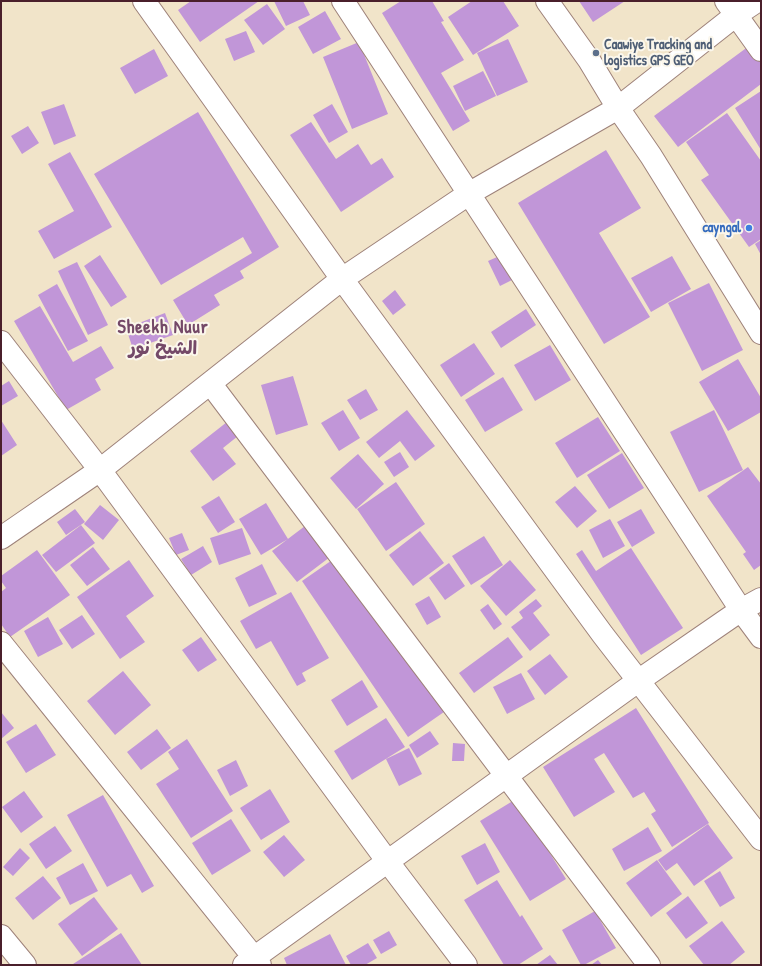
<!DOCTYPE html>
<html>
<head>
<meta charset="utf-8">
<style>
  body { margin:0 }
  #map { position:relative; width:762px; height:966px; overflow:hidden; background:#f1e4c9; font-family:"Patrick Hand",sans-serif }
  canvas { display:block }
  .frame { position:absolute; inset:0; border:2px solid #4a1f2b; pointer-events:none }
</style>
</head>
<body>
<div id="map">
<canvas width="762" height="966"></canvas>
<div class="frame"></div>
</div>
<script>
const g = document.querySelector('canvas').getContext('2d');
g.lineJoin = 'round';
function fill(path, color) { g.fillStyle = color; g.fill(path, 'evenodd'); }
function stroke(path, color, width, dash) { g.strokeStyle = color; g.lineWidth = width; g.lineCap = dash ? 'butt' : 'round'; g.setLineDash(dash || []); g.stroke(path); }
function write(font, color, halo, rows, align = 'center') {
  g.font = font + ' "Patrick Hand","Playpen Sans Arabic",sans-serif'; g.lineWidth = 4; g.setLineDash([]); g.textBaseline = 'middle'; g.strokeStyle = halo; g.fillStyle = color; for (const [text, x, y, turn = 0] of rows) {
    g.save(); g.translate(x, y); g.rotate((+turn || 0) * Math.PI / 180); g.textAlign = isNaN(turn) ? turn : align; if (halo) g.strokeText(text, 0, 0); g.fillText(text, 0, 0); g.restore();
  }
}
fill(new Path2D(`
  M191,1H259L200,42L178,10Z
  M274,1H303L310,15L286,26Z
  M401,1H432L444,21L441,22L464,60L441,73L470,121L453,131L382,13Z
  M472,1H503L519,26L473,55L448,17Z
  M579,1H625L593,22Z
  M267,4L285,29L263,45L244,20Z
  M325,11L341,39L313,54L298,27Z
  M246,31L255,52L234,61L225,39Z
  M508,39L528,82L497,96L477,53Z
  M359,42L388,114L352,129L323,57Z
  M749,46L761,62V84L678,147L654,116Z
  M154,49L168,76L135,94L120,68Z
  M483,71L496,96L465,111L453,86Z
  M761,91V150L735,108Z
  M64,104L76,136L54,145L41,112Z
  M332,104L348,132L329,143L313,115Z
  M198,112L279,247L240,271L244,278L214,295L220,305L188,325L173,300L252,253L243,237L161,285L94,174Z
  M727,113L761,161V239L749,247L701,180L709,175L686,142Z
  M311,122L336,159L358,144L371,165L382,158L394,177L341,212L290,135Z
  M28,126L39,143L22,154L11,136Z
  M606,150L641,208L599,233L650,317L604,344L518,203Z
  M70,152L112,227L54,259L38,231L74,211L48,164Z
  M761,240V255L755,244Z
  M504,254L516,278L500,286L488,261Z
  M100,255L127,297L111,307L84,266Z
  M672,256L691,289L651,312L631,278Z
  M77,262L108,325L88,335L58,271Z
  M709,283L743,350L702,371L668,303Z
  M57,284L88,341L68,351L38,295Z
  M395,290L406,305L393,315L382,301Z
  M40,306L73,362L101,346L114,368L95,379L101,390L66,410L14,321Z
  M526,309L536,325L501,348L491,332Z
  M165,313L173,335L133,349L126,328Z
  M474,343L495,374L461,397L440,365Z
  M550,345L571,380L535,401L514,365Z
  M738,359L761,398V412L728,431L699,382Z
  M293,376L308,425L276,435L261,385Z
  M503,377L523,410L485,432L465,400Z
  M9,381L18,396L1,406V386Z
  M366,389L378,410L360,420L347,400Z
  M343,410L360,438L339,451L321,423Z
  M407,410L435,446L415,461L400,441L379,458L366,442Z
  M714,410L743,470L699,492L670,432Z
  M598,417L620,451L577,478L555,443Z
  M1,420L17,445L1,456Z
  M227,422L238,436L223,448L236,464L213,481L190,451Z
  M400,452L409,467L394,477L384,462Z
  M622,453L644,488L609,509L587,475Z
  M358,454L384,484L356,509L330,478Z
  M748,467L761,484V565L754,570L743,554L746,552L707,496Z
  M396,482L425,524L386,551L357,509Z
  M575,486L597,511L577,528L555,502Z
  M219,496L235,522L218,533L201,507Z
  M266,503L288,539L261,555L239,519Z
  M100,505L119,520L103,540L84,524Z
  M75,509L85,522L66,535L57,522Z
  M641,509L655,533L632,547L617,522Z
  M610,519L625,546L603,558L589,530Z
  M81,525L95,543L56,572L42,555Z
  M305,526L330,557L297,582L272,551Z
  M242,528L251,554L219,565L210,538Z
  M420,531L444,563L413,586L389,555Z
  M182,533L189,550L176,555L169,538Z
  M484,536L503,565L471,585L452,556Z
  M203,546L212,562L191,575L181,559Z
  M93,547L110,569L87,586L70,565Z
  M631,548L683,628L641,655L576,554L582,550L596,571Z
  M37,550L70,595L10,637L1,624V592L6,588L1,581V576Z
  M338,556L444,712L408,737L302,581Z
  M129,560L154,596L126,616L145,642L120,659L77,597Z
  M510,560L536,590L506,616L480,586Z
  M449,563L465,586L445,600L429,578Z
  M262,564L277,594L249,607L235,578Z
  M291,592L329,658L302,673L306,681L297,686L271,641L256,649L240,621Z
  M429,596L441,617L427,625L415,604Z
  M536,599L542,606L533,613L550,635L530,651L511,627L523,618L519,612Z
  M488,604L502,624L494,630L480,610Z
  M82,615L95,634L72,649L59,630Z
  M48,617L63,644L38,657L24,631Z
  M201,637L217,660L198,672L182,650Z
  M508,637L523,657L474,693L459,673Z
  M550,654L568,677L545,695L527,671Z
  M123,671L151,705L115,735L87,701Z
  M521,673L535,699L507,714L493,687Z
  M362,680L378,707L347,726L331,700Z
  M636,708L709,823L672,847L651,814L656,811L644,792L633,798L604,753L594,759L615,792L574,817L543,767Z
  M1,712L14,728L1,739Z
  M386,718L405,747L352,780L334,751Z
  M36,724L56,755L26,773L6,742Z
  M157,729L171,748L141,770L127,752Z
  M430,731L439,744L417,758L409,745Z
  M187,739L233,811L191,838L156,784L179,769L168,752Z
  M453,743L465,744L464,761H452Z
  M409,748L422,774L399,786L386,759Z
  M236,760L248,786L230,796L217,770Z
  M270,789L290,822L261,840L240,808Z
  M24,791L43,817L21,833L2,807Z
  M103,795L154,886L142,893L131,874L107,887L67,815Z
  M516,799L566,879L530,901L480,821Z
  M231,819L251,851L212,875L192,843Z
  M708,824L733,858L694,886L677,863L666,871L658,860Z
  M55,826L72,851L46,869L29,844Z
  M648,827L662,851L624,871L612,849Z
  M284,835L305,860L284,877L263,852Z
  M485,843L500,872L477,885L461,856Z
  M20,848L30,858L13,876L3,867Z
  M657,860L682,894L651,917L626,883Z
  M83,863L98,891L70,905L56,878Z
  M720,871L735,898L720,907L704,881Z
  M43,876L61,898L33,920L15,898Z
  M497,880L520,917L522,915L543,949L518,965H504L464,900Z
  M688,896L708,923L686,939L666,913Z
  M94,897L118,929L82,956L58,924Z
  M595,911L616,948L584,965H581L562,930Z
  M722,921L745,952L729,965H704L689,946Z
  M389,931L397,945L381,954L373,940Z
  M121,933L142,965H74L73,964Z
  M330,934L346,965H287L284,958Z
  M368,943L377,958L365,965H351L346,956Z
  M550,955L558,965H536Z
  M598,960L602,965H591Z`), '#c196d8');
const street = new Path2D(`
  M144,1L342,279L603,635L761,839
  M343,1L741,610L761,637
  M547,1L589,60L618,108L651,156L761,333
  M726,1L761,50
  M1,342L100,470L388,862L466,965
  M210,383L649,965
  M1,538L100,470L342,279L470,193L618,108L736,15L757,1
  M1,643L260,965
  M1,936L25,965
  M244,965L638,681L741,610L761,599`);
stroke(street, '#9e827a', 24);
stroke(street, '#fff', 22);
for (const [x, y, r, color] of [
  [596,53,4,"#5c6f8a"],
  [749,228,4,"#3f7fe0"]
]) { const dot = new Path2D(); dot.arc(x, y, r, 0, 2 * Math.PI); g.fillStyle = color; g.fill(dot); stroke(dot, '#fbf7ec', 1.5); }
write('bold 14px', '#4e5e75', '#fbf7ec', [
  ["Caawiye Tracking and",604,45],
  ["logistics GPS GEO",604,61]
], 'left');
write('bold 14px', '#366cbe', '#fbf7ec', [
  ["cayngal",741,228]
], 'right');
g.letterSpacing = '1px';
write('bold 18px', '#744968', '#fbf7ec', [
  ["Sheekh Nuur",163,328],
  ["الشيخ نور",163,349]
]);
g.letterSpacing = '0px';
</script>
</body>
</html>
